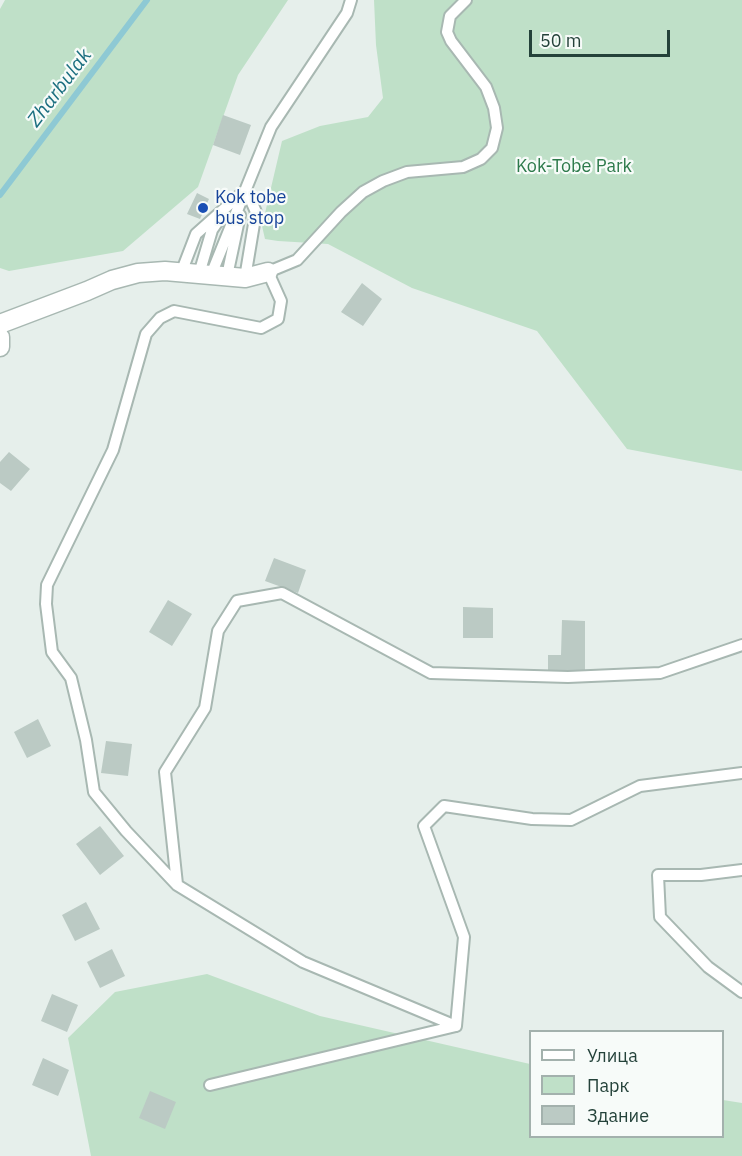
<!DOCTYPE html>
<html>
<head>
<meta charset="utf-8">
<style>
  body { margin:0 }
  #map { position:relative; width:742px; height:1156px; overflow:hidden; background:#e6efeb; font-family:"IBM Plex Sans",sans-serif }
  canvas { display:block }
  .legend { position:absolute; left:529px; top:1030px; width:195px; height:108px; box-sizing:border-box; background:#f7fbf9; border:2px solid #a3b1ad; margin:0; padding:8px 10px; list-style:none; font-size:18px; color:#24423a }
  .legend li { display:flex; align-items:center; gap:12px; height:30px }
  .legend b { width:30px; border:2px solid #a3b1ad }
  .scale { position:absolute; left:529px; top:30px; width:141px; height:27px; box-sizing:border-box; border:3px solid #24423a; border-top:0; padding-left:8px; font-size:18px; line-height:21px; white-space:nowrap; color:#24423a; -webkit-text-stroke:4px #f7fbf9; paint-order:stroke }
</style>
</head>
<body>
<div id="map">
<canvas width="742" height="1156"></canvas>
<ul class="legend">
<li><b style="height:8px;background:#fff"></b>Улица</li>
<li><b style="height:16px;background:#bfe0c8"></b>Парк</li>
<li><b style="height:16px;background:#bbcac4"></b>Здание</li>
</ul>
<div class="scale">50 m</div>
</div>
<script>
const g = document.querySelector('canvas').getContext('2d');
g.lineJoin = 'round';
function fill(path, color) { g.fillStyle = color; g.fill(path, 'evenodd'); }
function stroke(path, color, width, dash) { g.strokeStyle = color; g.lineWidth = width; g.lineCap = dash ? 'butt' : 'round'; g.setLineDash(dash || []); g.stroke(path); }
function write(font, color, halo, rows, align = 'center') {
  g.font = font + ' "IBM Plex Sans",sans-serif'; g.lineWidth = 4.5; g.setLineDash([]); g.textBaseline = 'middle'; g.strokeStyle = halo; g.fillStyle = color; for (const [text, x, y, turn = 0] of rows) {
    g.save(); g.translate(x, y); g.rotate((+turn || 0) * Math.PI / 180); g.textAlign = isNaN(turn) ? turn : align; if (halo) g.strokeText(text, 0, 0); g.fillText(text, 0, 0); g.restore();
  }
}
fill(new Path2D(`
  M5,0H288L238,75L198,187L123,251L9,271L0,268V9Z
  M374,0H742V471L627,449L537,331L412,288L328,244L278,241L265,239L262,226L282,141L320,126L368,117L383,98L376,45Z
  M207,974L320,1016L530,1064V1136H722L723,1100L742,1103V1156H91L68,1038L115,992Z`), '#bfe0c8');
stroke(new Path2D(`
  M0,195L147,0`), '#8ec9d4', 6);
fill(new Path2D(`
  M223,115L251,125L240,155L213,145Z
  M197,193L209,199L200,219L187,214Z
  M362,283L382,299L363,326L341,312Z
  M9,452L30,469L11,491L0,483V462Z
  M274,558L306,570L298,593L265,581Z
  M168,600L192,614L172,646L149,632Z
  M463,607L493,608V638H463Z
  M562,620L585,621V673H548V655H561Z
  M38,719L51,746L27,758L14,732Z
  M106,741L132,744L128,776L101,773Z
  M100,826L124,856L100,875L76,844Z
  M86,902L100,929L75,941L62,915Z
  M112,949L125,976L100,988L87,962Z
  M52,994L78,1005L67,1032L41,1021Z
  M43,1058L69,1070L58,1096L32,1085Z
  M150,1091L176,1102L165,1129L139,1118Z`), '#bbcac4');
const lane = new Path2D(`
  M181,273L196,234L242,193
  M199,274L212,230L221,217
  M211,275L271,127L347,13L351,0
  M227,276L240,215
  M245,278L256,212L246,189
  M742,870L701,875H658L660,917L708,967L742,992
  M177,884L165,772L205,708L218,631L237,601L282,593L431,673L568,677L660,673L742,645
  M456,1026L303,962L177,885L126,831L94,792L86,740L71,678L52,652L46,604L47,585L113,450L146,334L160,318L174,311L261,328L278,319L281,301L268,272L297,260L341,212L363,192L383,181L407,172L463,167L481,159L492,148L497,128L494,108L486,87L451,41L447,32L450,16L466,0
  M210,1085L456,1026L464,937L424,826L444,806L532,819L571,820L640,786L742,773`);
const street = new Path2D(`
  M0,324L87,291L112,280L138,273L165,271L245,278L268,272
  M0,337V347`);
stroke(lane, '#a8b8b2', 14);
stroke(street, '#a8b8b2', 21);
stroke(lane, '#fff', 10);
stroke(street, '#fff', 18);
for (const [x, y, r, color] of [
  [203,208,6,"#1a4fb4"]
]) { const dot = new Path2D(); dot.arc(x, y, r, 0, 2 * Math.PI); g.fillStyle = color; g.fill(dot); stroke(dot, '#f7fbf9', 2); }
write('18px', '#2d7a4b', '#f7fbf9', [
  ["Kok-Tobe Park",574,167]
]);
write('18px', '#164399', '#f7fbf9', [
  ["Kok tobe",215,198],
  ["bus stop",215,219]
], 'left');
write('italic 20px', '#1c6f80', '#f7fbf9', [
  ["Zharbulak",60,88,-53]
]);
</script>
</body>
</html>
